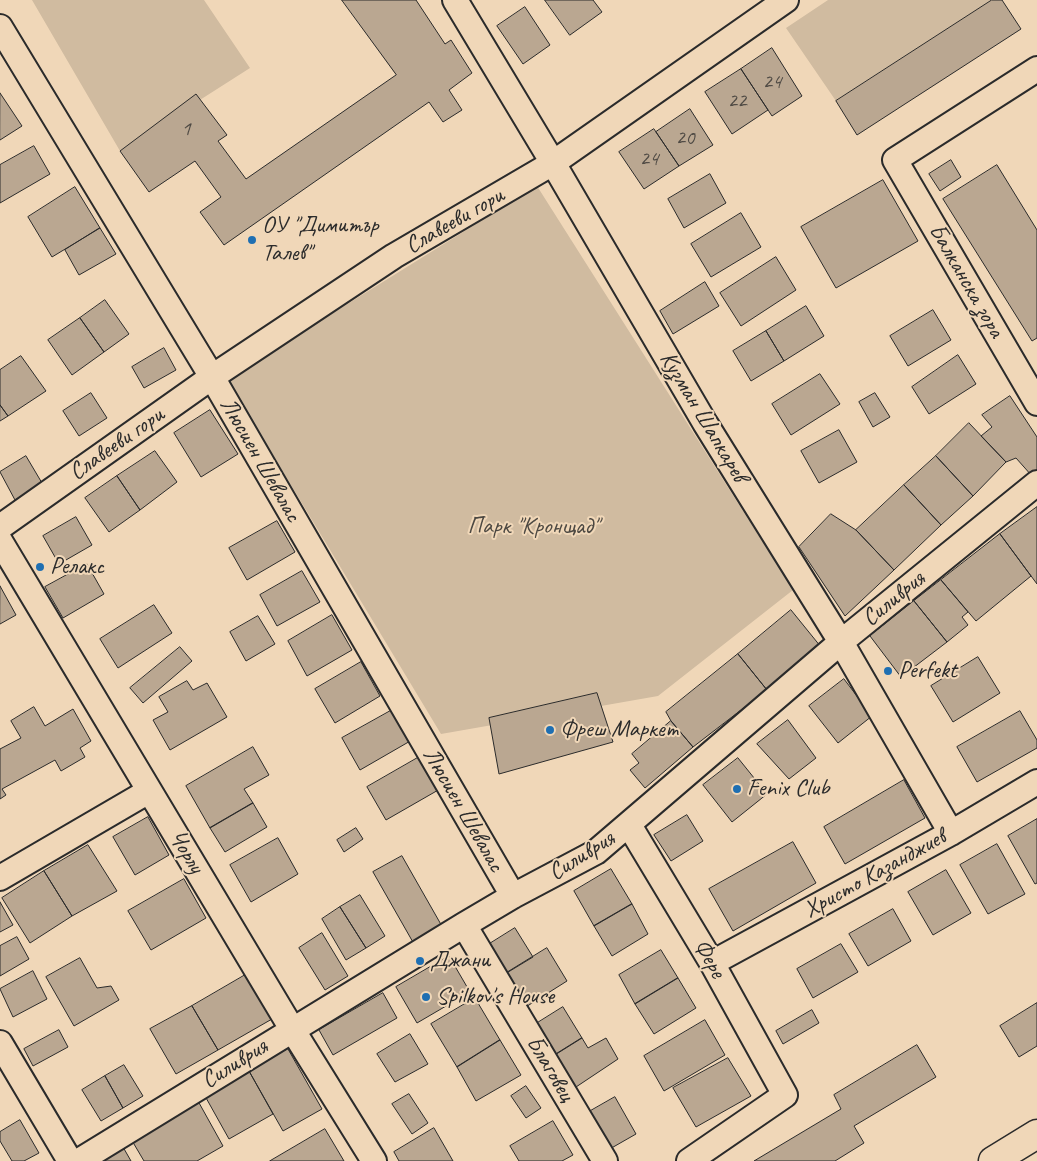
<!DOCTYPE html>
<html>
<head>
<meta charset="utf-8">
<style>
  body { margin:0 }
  canvas { display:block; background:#f0d7b8 }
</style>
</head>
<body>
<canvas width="1037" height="1161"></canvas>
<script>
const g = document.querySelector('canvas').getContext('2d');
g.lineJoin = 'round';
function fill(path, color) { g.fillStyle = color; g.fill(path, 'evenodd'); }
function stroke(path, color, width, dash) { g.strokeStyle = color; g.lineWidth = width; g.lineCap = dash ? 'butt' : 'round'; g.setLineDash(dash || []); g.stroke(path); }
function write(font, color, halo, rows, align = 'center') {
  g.font = font + ' Caveat,sans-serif'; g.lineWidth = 4; g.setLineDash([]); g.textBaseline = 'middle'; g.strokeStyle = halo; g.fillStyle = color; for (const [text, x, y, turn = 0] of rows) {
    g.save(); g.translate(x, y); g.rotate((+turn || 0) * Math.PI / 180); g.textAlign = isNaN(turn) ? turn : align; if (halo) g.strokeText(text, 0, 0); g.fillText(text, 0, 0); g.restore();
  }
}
fill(new Path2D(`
  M32,0H204L250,68L120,151Z
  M828,0H992L836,101L786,28Z
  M537,186L793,590L658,696L441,734L227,379Z`), '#d0bba0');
const building = new Path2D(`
  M342,0H416L445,44L451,40L472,73L449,90L462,110L443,122L429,102L224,245L200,212L221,197L195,161L149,192L120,151L196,94L227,135L218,141L246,179L396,75Z
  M545,0H593L602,12L570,35Z
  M992,0H1002L1021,29L857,135L836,101Z
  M525,7L550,45L523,64L497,26Z
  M772,48L802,96L772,116L741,69Z
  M741,69L768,110L732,134L705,92Z
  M0,93L22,126L0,140Z
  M690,109L713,145L679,166L656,132Z
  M654,129L679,166L644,189L619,152Z
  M34,146L50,174L0,203V165Z
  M951,160L961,177L940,191L929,174Z
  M997,165L1037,230V338L1032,341L943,199Z
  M710,174L726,203L684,228L668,199Z
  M883,180L918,241L836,288L801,227Z
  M75,187L100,228L52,257L28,217Z
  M741,213L761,247L711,277L691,244Z
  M100,228L116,254L79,275L65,250Z
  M776,257L796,290L741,326L720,293Z
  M705,282L719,306L673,334L660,311Z
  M105,300L129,334L104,352L80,318Z
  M806,306L824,336L784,361L766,331Z
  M933,310L951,340L908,366L890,336Z
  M80,318L104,352L72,375L48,340Z
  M766,331L784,361L751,381L733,351Z
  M164,348L176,370L144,388L132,367Z
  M958,355L976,384L929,414L912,387Z
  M21,356L46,391L8,416L0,405V370Z
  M820,374L840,404L791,435L772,404Z
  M91,393L107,418L79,436L63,411Z
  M875,393L890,417L873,427L859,402Z
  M1010,396L1037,437V471L1032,476L1016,458L1006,462L981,436L992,427L982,415Z
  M0,405L8,416L0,421Z
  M210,410L238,454L201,477L174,433Z
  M969,423L1006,462L973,496L936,456Z
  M839,430L857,462L819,483L801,451Z
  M155,451L177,482L140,510L117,476Z
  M26,456L42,483L15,500L0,472Z
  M936,456L973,496L941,525L904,485Z
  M117,476L140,510L109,532L85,498Z
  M904,485L941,525L894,570L856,530Z
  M1037,507V584L1000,534Z
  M831,514L856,530L894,570L845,616L799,547Z
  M76,517L92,545L59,564L43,536Z
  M277,521L295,552L247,580L229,548Z
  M1000,534L1031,576L976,621L941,580Z
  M87,564L104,594L63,618L45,587Z
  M302,571L320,602L277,626L260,595Z
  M941,580L968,612L962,617L968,625L947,642L914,601Z
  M0,586L16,615L0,624Z
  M914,601L947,642L901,677L870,636Z
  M154,605L172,633L118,668L100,639Z
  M791,610L821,647L767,690L738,654Z
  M332,615L352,650L307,676L288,641Z
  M258,616L275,644L246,661L230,632Z
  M180,647L192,661L143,703L130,688Z
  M738,654L767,690L693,747L671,721L666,712Z
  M978,657L1000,693L953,722L931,686Z
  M361,662L380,696L335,723L315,689Z
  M844,679L872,716L838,743L809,706Z
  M187,681L193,690L207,683L227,717L170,750L153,720L168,712L159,697Z
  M597,693L613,742L499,774L489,718Z
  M34,707L45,726L73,709L91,741L80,748L85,757L61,771L55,760L2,789L6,795L0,799V749L21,738L11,721Z
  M394,709L412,740L360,770L342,738Z
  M1020,711L1037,740V748L977,782L957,747Z
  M788,720L816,758L789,779L757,744Z
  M671,721L693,747L645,788L630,770L639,763L632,754Z
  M253,747L269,775L244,789L253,803L210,828L186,786Z
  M421,756L440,789L386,820L367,787Z
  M738,758L767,794L732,822L703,785Z
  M904,780L925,818L845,864L824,827Z
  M253,803L267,827L225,852L210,828Z
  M687,815L703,841L671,861L654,835Z
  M148,817L169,855L135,875L113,837Z
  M1037,819V883L1035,884L1008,836Z
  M356,828L363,839L344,852L337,840Z
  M278,838L298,874L251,902L230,865Z
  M793,842L816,883L733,931L709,889Z
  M997,844L1025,894L988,914L960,865Z
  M88,845L117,891L72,916L44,871Z
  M402,856L443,928L414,944L373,872Z
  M611,869L632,904L594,926L574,891Z
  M946,870L971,913L933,935L908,892Z
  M44,871L72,916L30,943L2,898Z
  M184,879L206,918L151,950L128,911Z
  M360,895L385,936L366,948L340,907Z
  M0,902L13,925L0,932Z
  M632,904L648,934L612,956L594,926Z
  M340,907L366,948L346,960L322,919Z
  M893,909L911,941L868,966L849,934Z
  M515,928L533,957L500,977L483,948Z
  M322,933L348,976L325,990L299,948Z
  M17,937L29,959L0,976V946Z
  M841,944L858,972L813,998L797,969Z
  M547,948L567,981L521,1010L500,977Z
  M661,950L678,978L635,1004L619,975Z
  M449,956L470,992L417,1023L396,987Z
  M80,958L97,988L111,986L119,1000L74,1026L46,977Z
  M33,971L47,999L13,1017L0,989Z
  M247,974L272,1019L218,1050L192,1006Z
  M678,978L696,1008L654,1034L635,1004Z
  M383,993L397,1018L333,1055L319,1030Z
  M475,998L500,1040L457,1067L431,1024Z
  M1037,1003V1046L1019,1057L1000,1026Z
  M192,1006L218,1050L176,1074L150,1029Z
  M563,1007L582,1038L550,1058L531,1027Z
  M812,1010L819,1023L783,1044L776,1031Z
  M705,1020L725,1055L664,1091L644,1056Z
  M59,1030L68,1047L33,1066L24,1049Z
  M410,1034L428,1064L395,1082L377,1054Z
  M582,1038L588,1048L606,1038L618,1059L570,1091L550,1058Z
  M500,1040L521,1075L476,1101L457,1067Z
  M917,1045L936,1077L854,1126L864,1143L835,1161H754L841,1109L834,1095Z
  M288,1049L322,1109L283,1131L249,1071Z
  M728,1058L751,1096L696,1127L673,1088Z
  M124,1065L143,1096L123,1108L105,1076Z
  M249,1071L273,1114L229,1139L205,1096Z
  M105,1076L123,1108L101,1121L82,1090Z
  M526,1086L541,1108L526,1118L511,1096Z
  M409,1094L428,1123L412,1134L392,1104Z
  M615,1097L636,1134L608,1150L587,1113Z
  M198,1101L223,1146L197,1161H144L131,1139Z
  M20,1120L39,1153L24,1161H12L0,1141V1132Z
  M553,1121L573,1155L562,1161H519L510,1146Z
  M434,1128L453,1161H399L394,1152Z
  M325,1129L344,1161H270Z
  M123,1147L131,1161H98Z`);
fill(building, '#baa791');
stroke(building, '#2b2b2b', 1);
const street = new Path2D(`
  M455,0L553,163L705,423L841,642L951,833
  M0,27L212,377L513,896
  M1037,69L895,160L1037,403
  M0,527L212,377L394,256L553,163L786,0
  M0,541L292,1029L374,1161
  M629,825L712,963L785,1095L689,1161
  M0,878L149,791
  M464,925L605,1161
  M712,963L951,833L1037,782
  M0,1043L70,1161
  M79,1161L464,925L513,896L596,852L841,642L1037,483`);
const secondary = new Path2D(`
  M993,1161L1037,1134`);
stroke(street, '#2b2b2b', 28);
stroke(secondary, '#2b2b2b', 31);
stroke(street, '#f0d7b8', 24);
stroke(secondary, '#f0d7b8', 28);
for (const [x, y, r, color] of [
  [252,240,5,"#1f6fb2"],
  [40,567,5,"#1f6fb2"],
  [888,671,5,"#1f6fb2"],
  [550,730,5,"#1f6fb2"],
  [737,789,5,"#1f6fb2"],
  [420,961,5,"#1f6fb2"],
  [426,997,5,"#1f6fb2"]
]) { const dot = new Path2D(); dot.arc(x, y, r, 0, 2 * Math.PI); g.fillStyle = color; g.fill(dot); stroke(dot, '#f0d7b8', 2); }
write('21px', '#4f4a44', null, [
  ["24",772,82],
  ["22",737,101],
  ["1",186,129],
  ["20",685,138],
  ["24",649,159]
]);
write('24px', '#2b2b2b', '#f0d7b8', [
  ["Славееви гори",455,221,-30],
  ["Балканска зора",966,281,60],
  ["Кузман Шапкарев",703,417,59],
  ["Славееви гори",117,444,-35],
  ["Люсиен Шевалас",260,460,60],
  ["Силиврия",894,599,-39],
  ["Люсиен Шевалас",463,810,60],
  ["Чорлу",186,852,59],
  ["Силиврия",582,856,-32],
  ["Христо Казанджиев",875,874,-29],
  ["Фере",709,959,60],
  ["Силиврия",235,1064,-32],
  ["Благовец",550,1069,59]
]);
write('24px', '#2b2b2b', '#f0d7b8', [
  ["ОУ \"Димитър",262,226],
  ["Талев\"",262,254],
  ["Релакс",50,567],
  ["Perfekt",898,671],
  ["Фреш Маркет",560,730],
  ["Fenix Club",747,789],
  ["Джани",430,961],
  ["Spilkov's House",436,997]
], 'left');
write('24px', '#4c4842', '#f0d7b8', [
  ["Парк \"Кронщад\"",533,527]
]);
</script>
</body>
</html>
